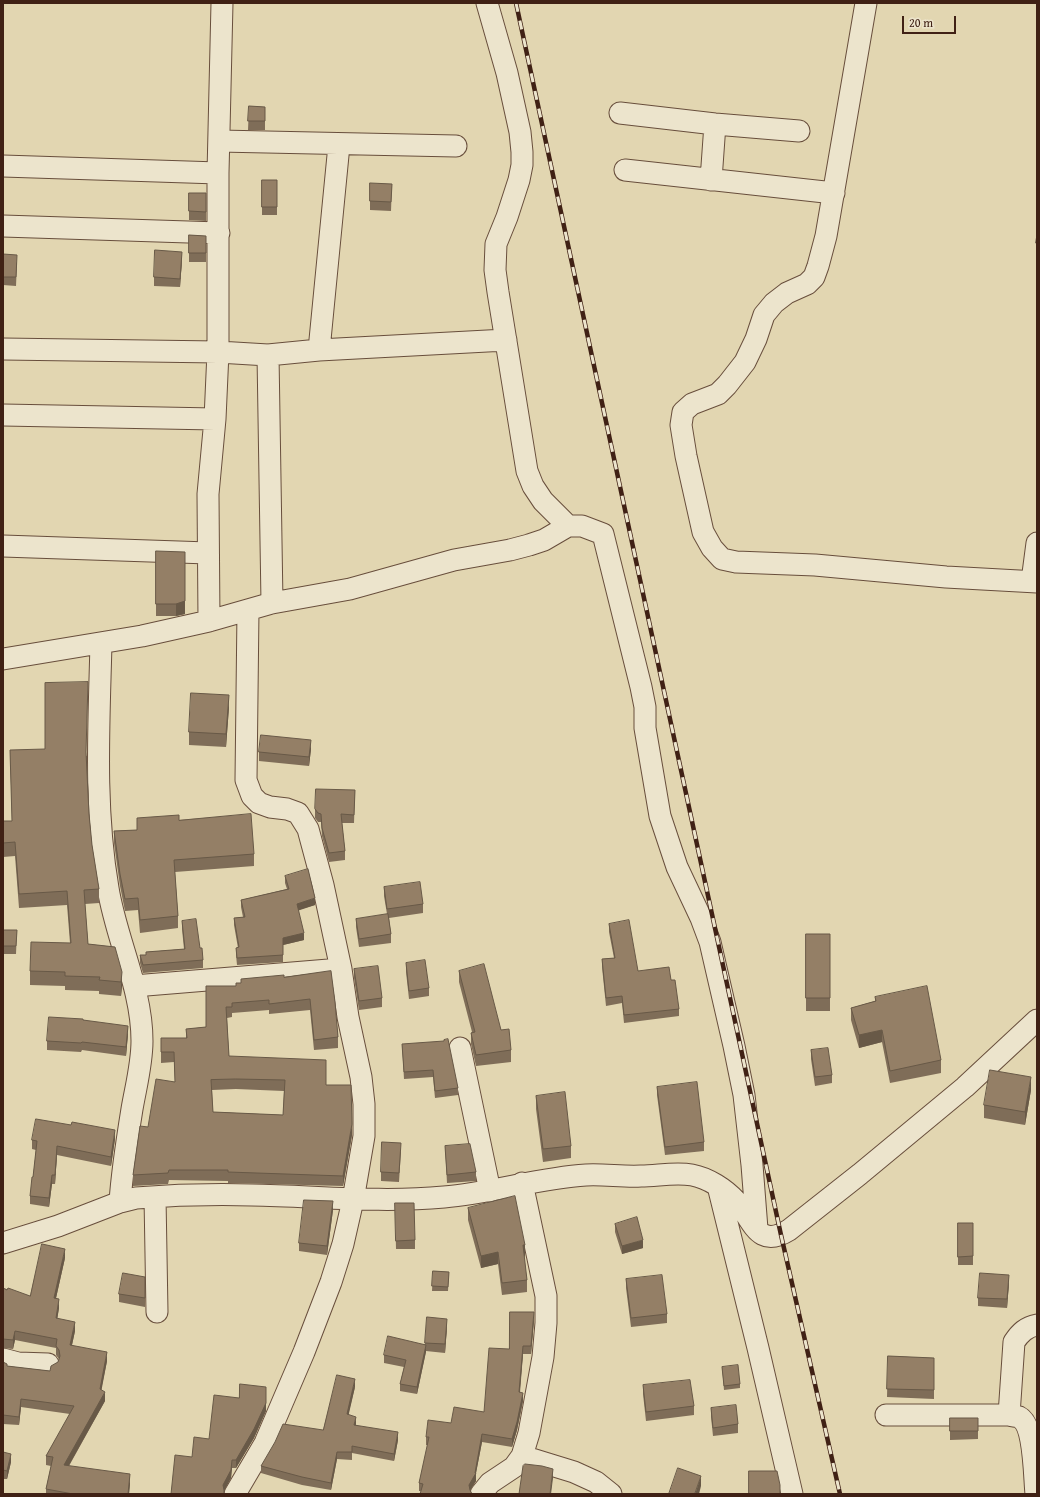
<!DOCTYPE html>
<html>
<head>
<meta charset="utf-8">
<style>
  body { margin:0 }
  #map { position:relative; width:1040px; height:1497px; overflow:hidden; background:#e2d6b1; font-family:"Gentium Book Plus",serif }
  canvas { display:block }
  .frame { position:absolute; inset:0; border:4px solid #402115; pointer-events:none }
  .scale { position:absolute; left:902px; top:16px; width:54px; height:18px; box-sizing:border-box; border:2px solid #402115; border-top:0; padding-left:5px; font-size:12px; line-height:14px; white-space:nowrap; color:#402115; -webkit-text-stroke:3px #ece4cc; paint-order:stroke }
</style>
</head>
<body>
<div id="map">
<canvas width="1040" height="1497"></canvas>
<div class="frame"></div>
<div class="scale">20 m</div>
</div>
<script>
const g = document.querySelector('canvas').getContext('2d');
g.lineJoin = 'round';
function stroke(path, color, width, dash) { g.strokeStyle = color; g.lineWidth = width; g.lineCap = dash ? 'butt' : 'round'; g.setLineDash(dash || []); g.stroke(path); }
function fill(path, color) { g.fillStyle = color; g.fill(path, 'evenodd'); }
const street = new Path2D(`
  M487,3L507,73L520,132L522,152V165L519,180L507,217L496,244L495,270L498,292L527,471L533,486L543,501L568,526
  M866,3L826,236L818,266L814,277L807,284L787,293L774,303L764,315L756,339L745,362L727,385L718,394L692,404L683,412L681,425L686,456L703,532L712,548L722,559L736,562L815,565L946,577L1037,582
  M620,113L715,124L799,131
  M219,141L456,146
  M3,166L218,173
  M625,170L834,193
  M711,180L715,124
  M3,226L219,233
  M3,349L218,352L268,355L319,350L506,340
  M319,350L339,145
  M268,355L272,603
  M3,415L215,419
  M3,546L208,553
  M1032,581L1037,543
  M209,621L208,494L215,419L218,352V173L222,3
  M101,643C99,725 94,807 108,888C116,939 142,988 142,1041C142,1064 136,1086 132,1109C127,1140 122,1171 120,1202
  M3,659L142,636L209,621L272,603L350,589L454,560L510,550L529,545L544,540L568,526H582L603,534L641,687L645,707V728L660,816L677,867L701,918L710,942L734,1046L744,1095L752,1165L757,1229
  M134,986L341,969
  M460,1048L490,1191
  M718,1186L758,1348L792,1494
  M155,1197L157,1312
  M3,1243L58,1226L120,1202L136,1198C174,1195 214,1194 252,1195C316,1196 380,1203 444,1197C492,1193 538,1178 586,1175C604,1174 623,1177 641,1176C657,1176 675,1172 692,1175C708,1178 725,1189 736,1201C753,1219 757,1250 789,1230L860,1174L965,1087L1037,1020
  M3,1359L18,1363L48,1364
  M886,1415H1009C1012,1416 1016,1416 1019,1417C1035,1425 1034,1477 1036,1494
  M1009,1415L1014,1342C1020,1333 1026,1327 1037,1325
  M522,1456L574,1472L596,1482L611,1494
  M235,1494L265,1443L304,1352L331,1282L343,1244L353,1200L364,1136V1104L361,1077L348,1017L341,969L323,885L308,829L298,813L287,809L270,807L259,803L252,796L246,780L248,610
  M481,1494L490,1483L514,1467L522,1456L529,1433L543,1357L546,1323V1296L522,1183`);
stroke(street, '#684e3c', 23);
stroke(street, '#ece4cc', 21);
const rail = new Path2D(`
  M516,3L781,1235L840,1494`);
stroke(rail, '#402115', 4.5);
stroke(rail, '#ece4cc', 3, [9]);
fill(new Path2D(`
  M249,106L265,107V130H248Z
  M262,180H277V215H262Z
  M392,184L391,211L370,210V201Z
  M189,193H206V221L189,220Z
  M189,235L206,236V262H189Z
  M1036,243H1037V251H1036Z
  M3,254L17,263L16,286L3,285Z
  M182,260L180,287L154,286V277Z
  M156,551L185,614L176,616H156Z
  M229,707L226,747L189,745V732Z
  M311,749L309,766L259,761V752Z
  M10,750L87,756L89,814L92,845L99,889V903L85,904L88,944L115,947L122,986L121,996L99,994V991L65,990V986L30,985V971L70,943L67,905L19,908L15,856L3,857V821H12Z
  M355,790L354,823H342L345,851V860L329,862L322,836L321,822H318L315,818V809Z
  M137,818L179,820L254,854V866L175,872L178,916V928L140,933L138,910L125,911L120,886L114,843V831L137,830Z
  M285,876L315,905L298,910L304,940L283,945V962L237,965L236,955V948H238L234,925V918L243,917L241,907V900L287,889L285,883Z
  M384,887L423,904V913L389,918L391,934V943L359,947L356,927V919L387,914L384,896Z
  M182,921L200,948L203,960V968L143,973L140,963V955H146V952L184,949L182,929Z
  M609,924L638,971L671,980L679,1009V1016L624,1023L622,1003L606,1006L602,967V959L614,958L609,932Z
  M3,930H17L16,954H3Z
  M806,934H830V1011H806Z
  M406,963L429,988V996L409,999L406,972Z
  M354,969L382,998V1007L359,1010L354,978Z
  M331,971L338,1037V1048L314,1050L310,1010L269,1014V1010L232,1013V1017L227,1018L229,1056L326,1085L352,1135L343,1186L228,1183V1181L169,1180L168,1184L133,1186V1175L148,1127L175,1082L174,1062L161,1063V1038H186V1029L206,1027L236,986L241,983V979L284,977ZM236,1089L284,1091L283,1115L213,1112L212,1090Z
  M459,971L501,1030L511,1050V1062L476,1066L471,1044V1033L472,1032L459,982Z
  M875,997L941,1060V1073L890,1083L882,1042L859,1048L851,1020V1008L875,1001Z
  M83,1020L128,1034L126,1056L82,1050L81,1052L47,1050V1041Z
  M402,1044L458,1088V1095L435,1098L433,1077L404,1079Z
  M811,1050L832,1075V1083L815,1086L811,1059Z
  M657,1087L704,1142V1151L665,1155L657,1095Z
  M1031,1090L1025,1125L984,1118V1105Z
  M536,1096L571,1146V1158L543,1162L536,1109Z
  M115,1139L111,1166L57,1155L55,1184H52L49,1207L30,1204V1196L33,1177L36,1150L32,1149V1140Z
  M445,1146L476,1172V1181L447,1183Z
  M401,1151L399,1182L381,1181V1172Z
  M395,1203L415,1240V1249H396Z
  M468,1208L525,1256L524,1257L527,1280V1292L502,1295L498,1264L481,1268L468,1220Z
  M333,1210L327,1255L299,1251V1243Z
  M958,1223H973V1265H958Z
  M615,1224L643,1248L622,1254L615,1232Z
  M65,1258L56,1298L59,1308L57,1319L75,1331L72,1345L107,1361L101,1390L105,1401L69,1466L130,1483L129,1494H46V1489L51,1466L46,1465V1456L70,1414L21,1407L19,1425L3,1424V1362L7,1366L50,1371L58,1362L59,1359L56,1355V1348L15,1340L13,1349L3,1348V1288L30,1296Z
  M433,1271L449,1272L448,1291H432Z
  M145,1277V1307L119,1302V1294Z
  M626,1279L667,1314V1323L631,1327L626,1288Z
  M1009,1283L1007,1308L978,1306V1298Z
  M427,1317L447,1327L445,1353L426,1351L417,1394L400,1391V1384L404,1367L384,1363V1355L425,1344Z
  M534,1320L531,1354H523L520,1393L523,1401L517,1430L512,1447L482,1442L476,1473V1481L470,1491H419V1483L428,1445H426V1437L451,1423L484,1412L509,1349Z
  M888,1356L934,1358V1399L887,1397Z
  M722,1367L740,1384V1388L724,1390Z
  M643,1385L694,1406V1415L646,1421L643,1394Z
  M355,1387L348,1415L356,1424V1425L398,1440L394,1461L352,1453V1460L337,1459L331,1490L302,1485L261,1473V1466L323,1430Z
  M266,1395V1411L254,1438L236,1468H232L231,1478L224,1491V1494L192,1457L209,1439Z
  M711,1408L738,1424V1433L713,1436L711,1417Z
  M950,1418H978V1439L950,1440Z
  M3,1452L11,1462L7,1479H3Z`), '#7f6d58');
fill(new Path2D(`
  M182,252V260L180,287V279Z
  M185,552V614L176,616V604Z
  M229,695V707L226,747V734Z
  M311,740V749L309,766V757Z
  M315,898V905L297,911V904Z
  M304,933V940L283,945V938Z
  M122,972V986L121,996V982Z
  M128,1026V1034L126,1056V1047Z
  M882,1030V1042L859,1048V1035Z
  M1031,1077V1090L1025,1125V1112Z
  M352,1124V1135L343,1186V1176Z
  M115,1130V1139L111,1166V1157Z
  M57,1146V1155L55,1184V1175Z
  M52,1175V1184L49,1207V1198Z
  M333,1201V1210L327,1255V1246Z
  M643,1240V1248L622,1254V1246Z
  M523,1245H525V1256L523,1257Z
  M65,1249V1258L54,1307V1298Z
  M498,1252V1264L481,1268V1256Z
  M1009,1275V1283L1007,1308V1299Z
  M59,1299V1308L56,1327V1318Z
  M534,1312V1320L531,1354V1346Z
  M447,1319V1327L445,1353V1344Z
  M75,1322V1331L70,1354V1345Z
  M15,1331V1340L13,1349V1340Z
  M426,1345V1352L417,1394V1387Z
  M523,1346V1354L519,1400V1392Z
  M107,1352V1361L100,1398V1389Z
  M355,1379V1387L347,1422V1414Z
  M266,1387V1411L254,1438L236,1468V1460Z
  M105,1392V1401L64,1474V1465Z
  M523,1393V1401L517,1430L512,1447V1439Z
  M21,1399V1407L19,1425V1417Z
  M356,1417V1424L354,1432V1425Z
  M398,1432V1440L394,1461V1454Z
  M482,1434V1442L476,1473V1481L469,1492V1485L475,1473Z
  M337,1452V1459L331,1490V1483Z
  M11,1454V1462L7,1479V1471Z
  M232,1460V1468L231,1478L224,1491V1494L223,1485Z
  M553,1469V1478L551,1494H550Z
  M130,1474V1483L129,1494H128Z
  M701,1476V1486L699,1494H695Z`), '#685947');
const building = new Path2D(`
  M249,106L265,107V121H248Z
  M262,180H277V207H262Z
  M370,183L392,184L391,202L370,201Z
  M189,193H206V212L189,211Z
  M189,235L206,236V253H189Z
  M1037,235V243H1036Z
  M155,250L182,252L180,279L154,277Z
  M3,254L17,255L16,277H3Z
  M156,551L185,552V601L176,604H156Z
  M88,682L86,752L89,814L92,845L99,889L84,890L88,944L115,947L122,972L121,982L99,980L100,977L65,976V972L30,971L31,942L71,943L67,891L19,894L15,842L3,843V821H12L10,750L45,749V683Z
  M191,693L229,695L226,734L189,732Z
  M261,735L311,740L309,757L259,752Z
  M316,789L355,790L354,815L341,814L345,851L329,853L322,828L321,814L318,813L315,809Z
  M251,814L254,854L174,860L178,916L140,920L138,898L125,899L120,874L114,831L137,830V818L179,815V820Z
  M308,869L315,898L297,904L304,933L283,938V955L237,958L236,948L239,947L234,918L245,917L241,900L289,889L285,876Z
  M420,882L423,904L387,909L384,887Z
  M388,914L391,934L359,939L356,919Z
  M196,919L200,948H202L203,960L143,965L140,955H146V952L185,949L182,921Z
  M629,920L638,971L669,967L671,980H675L679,1009L624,1015L622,996L606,998L602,959L615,958L609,924Z
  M3,930H17L16,946H3Z
  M806,934H830V998H806Z
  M425,960L429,988L409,991L406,963Z
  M484,964L501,1030L509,1029L511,1050L476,1055L471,1033L475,1032L459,971Z
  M378,966L382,998L359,1001L354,969Z
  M331,971L335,1002L338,1037L314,1040L310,999L269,1004V1000L232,1003V1007H226L229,1056L326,1060V1085H351L352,1124L343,1176L228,1172V1170H169L168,1173L133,1175L140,1126L148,1127L156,1079L175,1082L174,1052H161V1038H187L186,1029L206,1027V986H236V983H241V979L284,975V977ZM236,1079L285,1080L283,1115L213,1112L211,1080Z
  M927,986L941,1060L890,1071L882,1030L859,1035L851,1008L876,1001L875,997Z
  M49,1017L83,1019V1020L128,1026L126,1047L82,1042L81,1043L47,1041Z
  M448,1039L458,1088L435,1091L433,1070L404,1072L402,1044L444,1041V1040Z
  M828,1048L832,1075L815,1077L811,1050Z
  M990,1070L1031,1077L1025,1112L984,1105Z
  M697,1082L704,1142L665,1147L657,1087Z
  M565,1092L571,1146L543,1149L536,1096Z
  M36,1119L71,1125L72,1122L115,1130L111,1157L57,1146L55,1175H52L49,1198L30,1196L32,1177H33L37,1141L32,1140Z
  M382,1142L401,1143L399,1173L381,1172Z
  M470,1144L476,1172L447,1175L445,1146Z
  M515,1196L525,1245H523L527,1280L502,1283L498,1252L481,1256L468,1208Z
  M304,1200L333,1201L327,1246L299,1243Z
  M395,1203H414L415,1240L396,1241Z
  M637,1217L643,1240L622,1246L615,1224Z
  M958,1223H973V1256L958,1257Z
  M42,1244L65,1249L54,1298L59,1299L56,1318L75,1322L70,1345L107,1352L100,1389L105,1392L64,1465L130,1474L128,1494H73L46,1489L53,1457L46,1456L74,1406L21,1399L19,1417L3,1415V1362L7,1364V1366L50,1371L51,1366L58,1362L60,1356L59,1350L56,1346L57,1339L15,1331L13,1340L3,1339V1288L7,1290L8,1288L30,1296Z
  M433,1271L449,1272L448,1287L432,1286Z
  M123,1273L145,1277V1298L119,1294Z
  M980,1273L1009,1275L1007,1299L978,1298Z
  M662,1275L667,1314L631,1318L626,1279Z
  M510,1312H534L531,1346H523L519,1392L523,1393L517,1422L512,1439L482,1434L475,1473H476L469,1485L470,1490L472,1494H420L423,1484L419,1483L429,1437H426L428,1420L451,1423L454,1407L484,1412L489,1348L509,1349Z
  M427,1317L447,1319L445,1344L425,1343Z
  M388,1336L426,1345L417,1387L400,1384L406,1360L384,1355Z
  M888,1356L934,1358V1390L887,1389Z
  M738,1365L740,1384L724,1386L722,1367Z
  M337,1375L355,1379L347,1414L356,1417L354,1425L398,1432L394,1454L352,1446V1452H337L331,1483L302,1477L261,1466L275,1442L283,1424L323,1430Z
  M690,1380L694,1406L646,1412L643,1385Z
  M240,1384L266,1387V1403L254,1429L236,1460H232L231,1470L223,1485L224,1490V1494H171L175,1455L192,1457L194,1437L209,1439L214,1395L239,1398Z
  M736,1405L738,1424L713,1428L711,1408Z
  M950,1418H978V1431H950Z
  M3,1452L11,1454L7,1471L3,1470Z
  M525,1464L542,1466L553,1469L550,1494H519L523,1466Z
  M678,1468L701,1476L695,1493L697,1494H669Z
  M749,1471H777L780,1485V1494H749Z`);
fill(building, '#947f66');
stroke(building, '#685947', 1);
</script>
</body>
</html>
